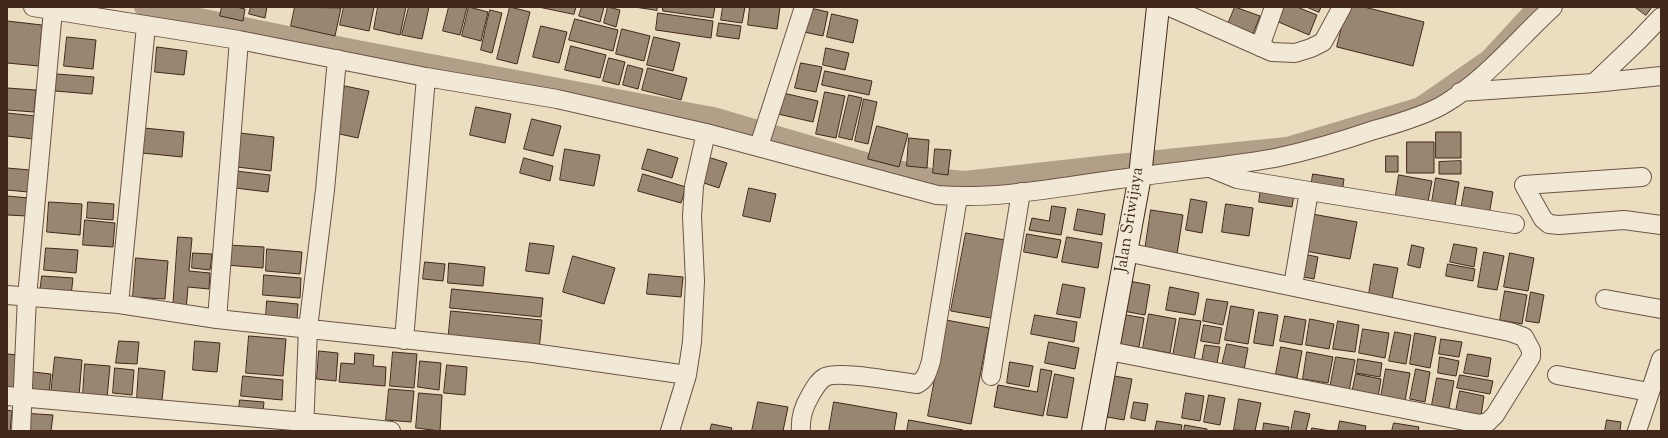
<!DOCTYPE html>
<html>
<head>
<meta charset="utf-8">
<style>
  body { margin:0 }
  #map { position:relative; width:1668px; height:438px; overflow:hidden; background:#eaddc0; font-family:"Sorts Mill Goudy",serif }
  canvas { display:block }
  .frame { position:absolute; inset:0; border:8px solid #42271b; pointer-events:none }
</style>
</head>
<body>
<div id="map">
<canvas width="1668" height="438"></canvas>
<div class="frame"></div>
</div>
<script>
const g = document.querySelector('canvas').getContext('2d');
g.lineJoin = 'round';
function stroke(path, color, width, dash) { g.strokeStyle = color; g.lineWidth = width; g.lineCap = dash ? 'butt' : 'round'; g.setLineDash(dash || []); g.stroke(path); }
function fill(path, color) { g.fillStyle = color; g.fill(path, 'evenodd'); }
function write(font, color, halo, rows, align = 'center') {
  g.font = font + ' "Sorts Mill Goudy",serif'; g.lineWidth = 3; g.setLineDash([]); g.textBaseline = 'middle'; g.strokeStyle = halo; g.fillStyle = color; for (const [text, x, y, turn = 0] of rows) {
    g.save(); g.translate(x, y); g.rotate((+turn || 0) * Math.PI / 180); g.textAlign = isNaN(turn) ? turn : align; if (halo) g.strokeText(text, 0, 0); g.fillText(text, 0, 0); g.restore();
  }
}
stroke(new Path2D(`
  M143,7L190,15L357,49L713,116L865,161L931,177L965,180L1108,164L1287,146L1420,106L1488,59L1536,7`), '#b19f88', 18);
const building = new Path2D(`
  M222,7H236L245,9L243,21L220,16Z
  M251,7H267L265,18L249,14Z
  M295,7L341,8L335,36L291,26Z
  M344,7H374L369,31L340,25Z
  M378,7H406L400,35L374,29Z
  M409,7H429L422,39L402,35Z
  M449,7H467L460,35L443,31Z
  M469,7L488,12L481,41L462,36Z
  M510,7L530,12L517,64L497,59Z
  M539,7H576L574,14Z
  M582,7H604L600,22L579,16Z
  M608,7L620,10L616,27L604,23Z
  M635,7H657V10Z
  M663,7H715L713,18L663,11Z
  M723,7H745L742,23L721,20Z
  M750,7H780L777,29L748,25Z
  M1235,7L1260,16L1251,39L1226,29Z
  M1280,7H1297L1317,15L1309,35L1274,20Z
  M1307,7H1321L1319,12Z
  M1347,7H1364L1424,22L1413,66L1337,47Z
  M1635,7H1652L1646,15Z
  M810,8L828,12L823,36L804,32Z
  M490,10L502,13L492,53L481,50Z
  M658,13L713,21L711,38L656,30Z
  M832,14L858,20L853,43L827,37Z
  M575,19L618,30L613,51L569,40Z
  M7,21L42,25L39,66L7,63Z
  M719,23L741,26L739,39L717,36Z
  M541,26L567,32L559,63L533,57Z
  M622,29L650,36L644,61L616,54Z
  M67,37L96,40L93,69L64,66Z
  M654,37L680,43L673,71L647,65Z
  M571,46L606,55L600,78L565,70Z
  M157,47L187,51L184,75L155,72Z
  M826,48L849,53L845,70L823,65Z
  M609,58L625,62L619,85L603,81Z
  M801,63L822,67L816,92L795,88Z
  M628,65L643,69L638,89L623,85Z
  M648,68L687,78L681,100L642,90Z
  M825,71L872,81L869,95L822,85Z
  M57,74L94,77L92,94L55,91Z
  M345,86L369,91L358,138L335,133Z
  M7,88L36,90L34,112L7,110Z
  M825,92L845,96L836,138L816,134Z
  M783,93L818,101L813,122L778,114Z
  M849,95L862,98L852,140L839,137Z
  M864,99L877,102L868,144L855,141Z
  M476,107L511,114L505,143L470,135Z
  M7,113L36,116L34,139L7,136Z
  M532,119L561,126L553,156L524,149Z
  M877,126L908,134L899,167L868,159Z
  M144,128L184,132L182,157L142,153Z
  M1436,132H1461V158H1436Z
  M240,133L274,137L271,171L237,167Z
  M909,138L929,140L927,168L907,166Z
  M1407,142H1434V173H1407Z
  M565,149L600,155L594,186L560,180Z
  M648,149L678,158L672,178L642,169Z
  M935,149L951,150L948,175L933,173Z
  M1386,156H1398V172H1386Z
  M708,157L727,163L719,188L701,182Z
  M524,158L553,166L550,181L520,173Z
  M1461,161V174H1439V162Z
  M7,168L30,170L28,192L7,190Z
  M236,171L270,175L268,192L235,188Z
  M643,174L686,187L681,203L638,191Z
  M1313,174L1344,179L1342,193L1311,188Z
  M1399,175L1432,181L1427,207L1395,201Z
  M1436,178L1459,182L1454,212L1431,208Z
  M1465,187L1493,192L1489,215L1461,210Z
  M749,188L776,194L770,222L743,216Z
  M1261,189L1294,194L1292,207L1259,202Z
  M7,196L29,198L27,216L7,215Z
  M1191,199L1207,202L1202,233L1186,230Z
  M49,202L82,204L80,235L47,232Z
  M88,202L114,204L113,220L87,218Z
  M1226,204L1253,208L1249,236L1222,232Z
  M1052,206L1066,208L1061,235L1029,230L1032,218L1049,221Z
  M1078,209L1105,214L1102,235L1074,230Z
  M1151,210L1183,215L1177,254L1145,250Z
  M1312,214L1357,222L1350,259L1305,251Z
  M85,220L115,223L113,247L83,245Z
  M966,233L1005,240L991,318L951,311Z
  M1027,234L1061,240L1057,258L1024,252Z
  M178,237L192,238L189,271L210,273L209,289L188,287L186,310L173,309Z
  M1067,237L1102,243L1098,268L1062,262Z
  M530,243L554,246L549,274L526,271Z
  M1454,244L1477,248L1474,267L1450,262Z
  M227,245L264,247L263,268L226,265Z
  M1412,245L1424,248L1420,268L1408,265Z
  M46,248L78,250L76,273L44,270Z
  M267,249L302,252L300,274L266,271Z
  M1484,252L1504,256L1497,290L1478,287Z
  M193,253L212,254L210,270L192,268Z
  M1510,253L1534,258L1528,291L1504,287Z
  M1303,254L1318,257L1314,279L1299,276Z
  M573,256L615,268L604,304L563,292Z
  M136,258L168,261L165,299L133,297Z
  M425,262L445,264L443,281L423,279Z
  M449,263L485,267L483,286L448,283Z
  M1374,264L1398,268L1392,299L1369,294Z
  M1448,264L1475,269L1473,281L1446,276Z
  M649,274L683,277L681,297L647,294Z
  M264,275L301,278L300,298L263,295Z
  M42,276L73,278L71,296L40,293Z
  M1129,281L1150,285L1145,315L1123,311Z
  M1063,284L1085,288L1080,318L1057,314Z
  M1170,287L1199,293L1195,315L1166,310Z
  M452,289L543,298L541,317L450,308Z
  M1505,291L1527,295L1522,324L1500,320Z
  M1531,292L1544,295L1539,323L1526,321Z
  M1207,299L1228,302L1223,325L1203,321Z
  M267,301L298,304L297,319L266,317Z
  M1231,306L1254,310L1248,344L1225,340Z
  M451,311L542,320L539,350L448,342Z
  M1259,312L1278,315L1273,346L1254,343Z
  M1149,314L1176,319L1170,353L1143,348Z
  M1035,315L1077,322L1074,342L1031,334Z
  M1126,315L1144,318L1139,347L1120,344Z
  M1285,316L1306,320L1302,345L1280,341Z
  M1180,318L1201,321L1194,360L1173,356Z
  M1310,319L1334,324L1329,349L1306,345Z
  M946,320L989,328L971,424L928,416Z
  M1338,321L1359,325L1355,352L1333,349Z
  M1204,325L1222,328L1219,344L1201,341Z
  M1363,329L1389,333L1385,358L1359,353Z
  M1395,332L1411,335L1406,364L1389,361Z
  M1415,333L1436,337L1430,368L1410,364Z
  M249,336L286,339L283,376L246,373Z
  M1441,339L1462,342L1459,357L1439,354Z
  M119,341L139,342L137,364L116,363Z
  M195,341L220,343L217,372L193,370Z
  M1049,342L1079,348L1075,369L1045,363Z
  M1227,344L1248,348L1244,370L1222,365Z
  M1205,345L1220,347L1217,363L1202,361Z
  M1281,347L1302,351L1297,378L1276,374Z
  M319,351L338,353L336,381L317,379Z
  M393,352L417,354L414,388L390,386Z
  M1307,352L1333,357L1328,383L1303,379Z
  M355,353L374,355L373,366L386,367L385,386L339,382L341,363L354,364Z
  M7,354L19,355L16,392L7,391Z
  M1468,354L1491,358L1488,377L1464,373Z
  M55,357L82,360L79,396L51,394Z
  M1336,357L1355,360L1349,391L1330,388Z
  M1440,357L1459,361L1456,376L1438,373Z
  M1358,359L1382,363L1380,377L1356,373Z
  M420,361L441,363L439,390L418,387Z
  M1010,362L1033,366L1029,387L1007,383Z
  M85,364L110,366L107,398L83,396Z
  M447,365L467,367L465,395L444,393Z
  M115,368L134,370L132,395L113,393Z
  M139,368L165,371L162,400L137,398Z
  M1041,369L1052,371L1043,416L994,407L998,385L1037,392Z
  M1386,369L1410,373L1405,401L1381,397Z
  M1416,369L1430,372L1425,402L1410,399Z
  M33,372L51,374L49,394L31,393Z
  M1055,374L1074,378L1067,418L1047,415Z
  M1356,374L1381,379L1378,397L1352,393Z
  M1460,375L1493,381L1490,394L1457,388Z
  M243,376L283,380L282,400L241,396Z
  M1114,376L1132,379L1124,420L1107,417Z
  M1437,378L1454,381L1449,408L1432,405Z
  M389,389L414,391L411,422L386,420Z
  M1460,391L1484,396L1481,416L1456,411Z
  M419,393L442,395L440,431L416,428Z
  M1186,393L1204,396L1200,421L1182,418Z
  M1209,395L1225,398L1220,425L1204,422Z
  M1239,399L1261,403L1255,431L1234,430Z
  M240,400L264,402L263,412L239,409Z
  M758,402L788,407L783,431H752Z
  M834,402L897,413L894,431H829Z
  M1134,402L1148,404L1145,421L1131,418Z
  M7,410L12,411L10,431H7Z
  M1295,411L1310,414L1306,431H1291Z
  M22,413L53,415L51,431H21Z
  M909,420L963,430V431H907Z
  M1607,420L1621,422L1620,431H1605Z
  M1157,421L1182,425L1181,431H1155Z
  M1340,421L1366,426L1365,431H1338Z
  M1264,423L1289,427L1288,431H1263Z
  M1394,423L1419,427L1418,431H1392Z
  M712,424L732,428L731,431H710Z
  M1185,425L1207,429V431H1184Z
  M1312,428L1331,431H1312Z`);
fill(building, '#998671');
stroke(building, '#42271b', 1);
const street = new Path2D(`
  M33,7L239,40L426,77L557,99L706,133L937,195C997,200 1059,187 1119,179C1171,172 1223,167 1275,158C1308,151 1342,141 1374,130C1396,124 1427,115 1446,103C1487,78 1518,39 1553,7
  M1170,7L1272,52L1295,53L1311,48L1323,42L1342,7
  M1260,47L1274,7
  M1594,83L1638,41L1661,17
  M1460,92L1594,83L1661,76
  M759,146L804,7
  M1210,168L1237,179L1309,191
  M1642,177L1524,185L1543,219L1549,224L1559,225L1624,220L1661,225
  M1293,286L1309,191L1515,224
  M7,295L119,304L217,319L533,353L687,375
  M1605,299L1661,309
  M119,304L146,26
  M217,319L239,40
  M404,340L426,77
  M1109,351L1480,424L1488,422L1495,415L1531,357V350L1524,337L1510,332L1126,252
  M1557,375L1649,392
  M991,376L1021,192
  M7,396L305,422L391,431
  M21,431L27,297L53,10
  M304,431L308,328L325,190L337,59
  M670,431L687,375L692,342L695,281L692,216L694,186L706,133
  M801,431C800,419 804,406 810,396C814,389 818,381 825,377C840,370 898,382 917,384C926,380 928,371 931,361L958,197
  M1637,431L1661,359`);
const secondary = new Path2D(`
  M1093,431L1140,176L1158,7`);
stroke(street, '#6c5444', 20);
stroke(secondary, '#42271b', 24);
stroke(street, '#f1e9d6', 18);
stroke(secondary, '#f1e9d6', 22);
write('17px', '#42271b', '#f1e9d6', [
  ["Jalan Sriwijaya",1131,220,-81]
]);
</script>
</body>
</html>
